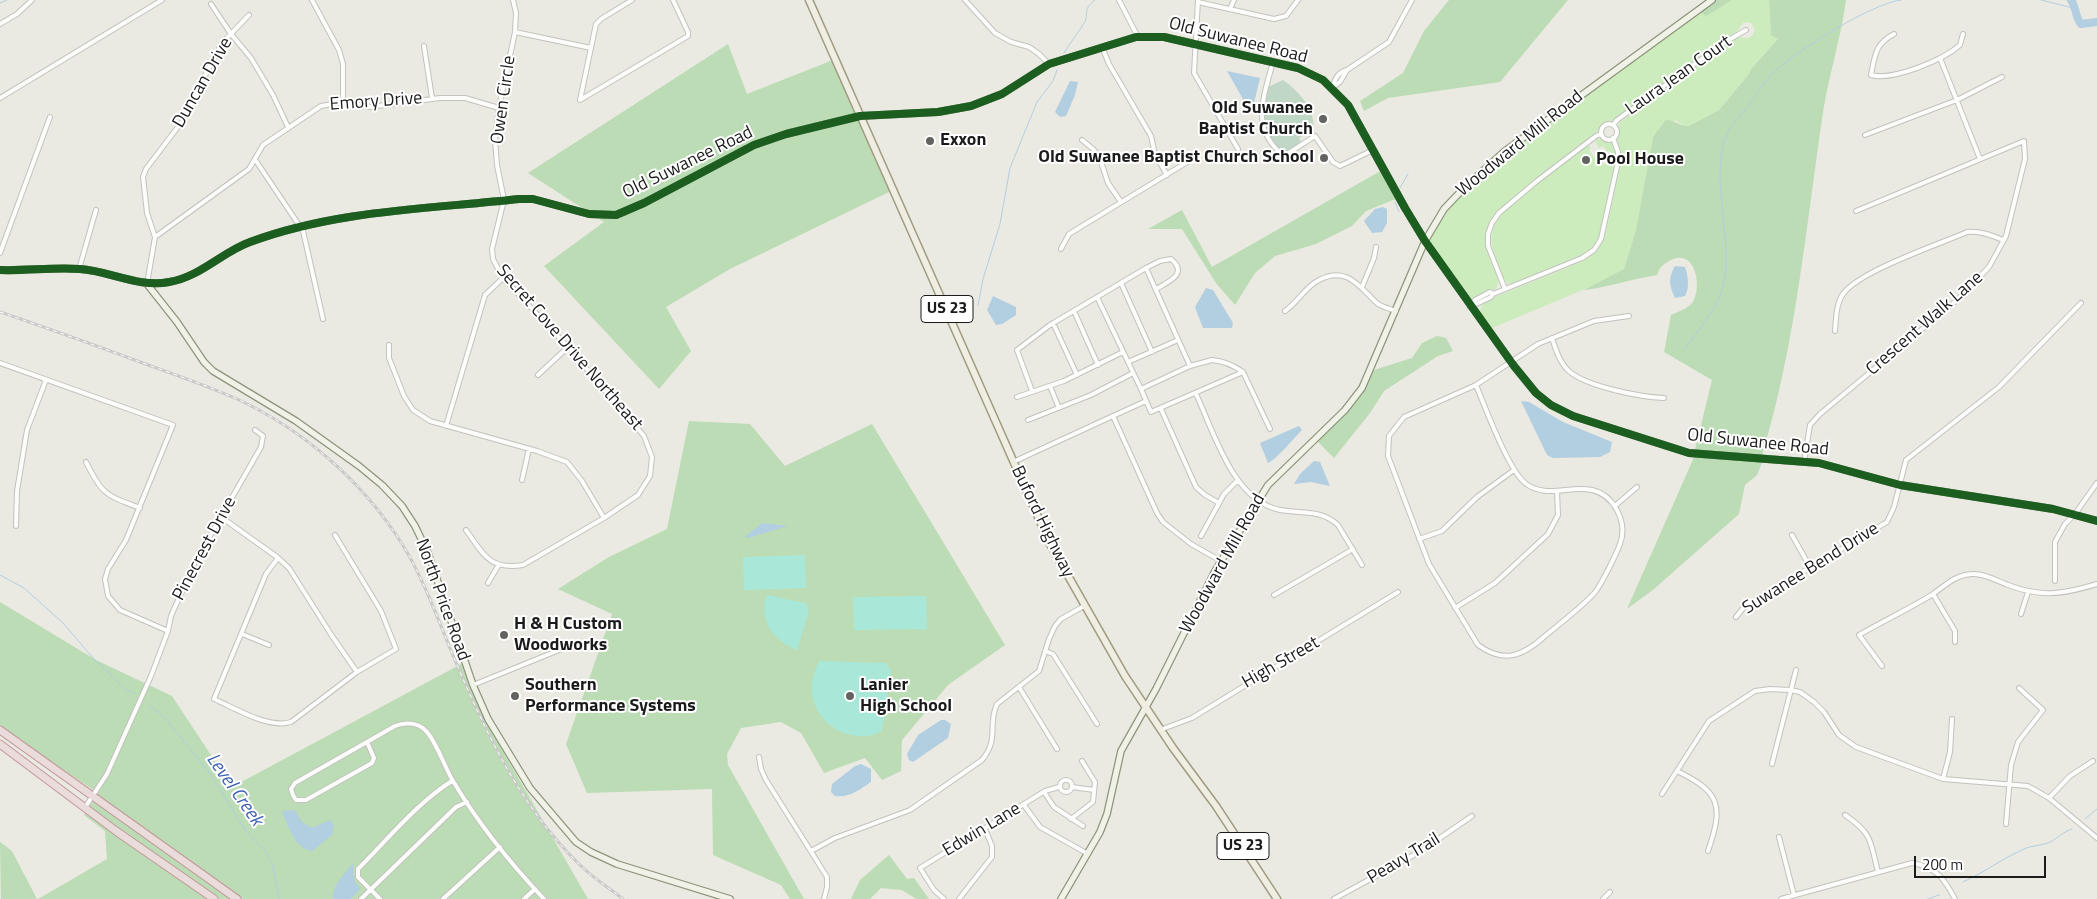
<!DOCTYPE html>
<html>
<head>
<meta charset="utf-8">
<style>
  body { margin:0 }
  #map { position:relative; width:2097px; height:899px; overflow:hidden; background:#eae9e2; font-family:"Titillium Web",sans-serif }
  canvas { display:block }
  .scale { position:absolute; left:1914px; top:856px; width:132px; height:22px; box-sizing:border-box; border:2px solid #1b1b1b; border-top:0; padding-left:6px; font-size:15px; line-height:18px; white-space:nowrap; color:#1b1b1b; -webkit-text-stroke:4px #fff; paint-order:stroke }
</style>
</head>
<body>
<div id="map">
<canvas width="2097" height="899"></canvas>
<div class="scale">200 m</div>
</div>
<script>
const g = document.querySelector('canvas').getContext('2d');
g.lineJoin = 'round';
function fill(path, color) { g.fillStyle = color; g.fill(path, 'evenodd'); }
function stroke(path, color, width, dash) { g.strokeStyle = color; g.lineWidth = width; g.lineCap = dash ? 'butt' : 'round'; g.setLineDash(dash || []); g.stroke(path); }
function write(font, color, halo, rows, align = 'center') {
  g.font = font + ' "Titillium Web",sans-serif'; g.lineWidth = 4; g.setLineDash([]); g.textBaseline = 'middle'; g.strokeStyle = halo; g.fillStyle = color; for (const [text, x, y, turn = 0] of rows) {
    g.save(); g.translate(x, y); g.rotate((+turn || 0) * Math.PI / 180); g.textAlign = isNaN(turn) ? turn : align; if (halo) g.strokeText(text, 0, 0); g.fillText(text, 0, 0); g.restore();
  }
}
fill(new Path2D(`
  M1732,0H1769L1771,34L1778,39L1751,69L1749,74L1719,110L1689,126H1684L1675,120L1653,137L1636,230L1624,269L1597,284L1492,328L1480,312L1483,302L1585,260L1598,249L1605,236L1621,160L1617,138L1619,123L1737,37L1748,38L1752,36L1755,30L1752,24L1749,22L1743,23L1737,31L1612,121L1603,123L1596,133L1498,210C1477,232 1489,256 1499,280L1496,289L1474,298H1468L1430,241L1429,238C1462,180 1521,142 1573,103C1616,73 1658,42 1700,11L1719,7Z
  M1600,138L1612,142L1616,152L1613,156H1611V152L1608,151L1606,155L1604,154L1606,150L1603,146L1599,148L1595,141Z
  M1587,146H1591L1589,150L1597,161L1601,159V163L1609,165L1612,162L1615,166L1600,234L1594,246L1585,254L1514,284L1507,283C1496,271 1487,240 1494,225C1501,209 1570,156 1587,146Z`), '#cdecbd');
fill(new Path2D(`
  M1449,0H1568L1500,82L1388,98L1364,111L1360,101L1403,73L1424,31Z
  M1716,0H1732L1706,16L1700,11Z
  M1769,0H1846C1841,38 1829,74 1823,112C1806,226 1796,344 1762,455L1695,450L1712,380L1664,352L1671,315C1677,312 1684,310 1689,306C1703,297 1699,249 1673,259C1664,263 1660,266 1657,275C1632,279 1608,287 1584,290L1624,269L1636,230L1653,137L1666,120C1676,120 1680,127 1689,126L1719,110L1749,74L1751,69L1778,39L1771,35Z
  M728,44L747,94L833,60L891,191L730,269L666,307L691,351L659,389L544,266L604,222L528,173Z
  M1384,169L1402,200H1393L1366,211L1352,226L1316,244L1275,256L1255,273L1235,305L1216,283L1182,229H1148L1182,210L1212,267Z
  M1437,336L1446,338L1453,351L1438,356L1384,391L1370,413L1334,458L1317,441L1356,401L1374,370L1412,358L1422,343Z
  M689,421L750,424L785,466L872,424L1005,645L948,685L902,740L901,771L882,780L865,758L824,773L801,733L781,722L741,728L727,754L728,765L804,899H790L781,885L713,855L712,789L587,793L566,744L612,614L558,589L609,557L667,529Z
  M1695,455L1763,460L1757,475L1745,485L1739,514L1654,589L1627,609Z
  M0,602L96,660L172,696L232,787L465,662L485,720L588,899H38L107,859L105,831L84,815L98,793L0,727Z
  M0,842L12,851L37,899H1Z
  M889,855L907,879L914,878L929,899H916L902,890L881,888L870,899H851L860,880Z`), '#bbdcb4');
fill(new Path2D(`
  M1283,80C1300,92 1317,111 1313,133L1311,131L1299,138L1301,142L1285,154C1259,137 1261,114 1268,87Z`), '#c0d7c5');
fill(new Path2D(`
  M805,555L806,588L744,590L743,557Z
  M766,595L805,603L809,611L797,650C772,640 760,622 766,595Z
  M926,596L927,629L854,630L853,597Z
  M819,661L886,663L891,670L882,731C853,747 813,724 812,691C811,680 815,670 819,661Z`), '#a9e8d9');
fill(new Path2D(`
  M1227,71L1260,78L1253,107L1248,108Z
  M1070,81L1078,82L1075,95L1066,116L1060,117L1055,112Z
  M1383,207L1387,209V223L1382,232L1372,233L1364,221L1375,209Z
  M1675,266L1685,267C1688,276 1690,287 1685,296L1675,298C1669,285 1668,278 1675,266Z
  M1206,288L1213,290L1233,323L1232,328H1203L1195,307Z
  M993,296L1016,307V315L1002,324L996,325L987,310Z
  M1521,401L1529,402L1563,422L1612,442L1610,452L1600,457L1553,458L1547,455Z
  M1299,426L1302,430C1295,437 1275,461 1268,463L1260,443Z
  M1314,461L1320,462L1330,486L1311,482L1294,484L1300,474Z
  M762,523L788,526L748,538L745,537Z
  M941,720H945L951,724L948,738L913,762L909,760L907,754L918,735Z
  M861,764L871,769V782C859,790 849,798 835,796L831,792L832,784L855,766Z
  M295,810L302,822L312,828L330,820L334,825L332,835L312,851C294,848 288,826 282,811Z
  M353,863L354,880L360,889L351,899H333C332,886 345,873 353,863Z`), '#b2cee1');
stroke(new Path2D(`
  M2041,0L2077,9
  M0,3L7,0
  M1064,53C1070,43 1078,33 1084,23C1090,15 1081,10 1095,0
  M1400,188L1408,174
  M1395,202L1399,212
  M978,305L983,279L1000,224L1010,168L1037,102L1053,81L1057,70
  M1684,350C1695,334 1715,311 1721,293C1736,248 1712,193 1723,146C1726,131 1735,122 1744,111C1754,100 1761,85 1771,75C1794,52 1870,4 1901,0
  M0,575L24,588L63,623L93,658L126,690L135,693
  M149,705L164,717L209,772L245,830L264,850L273,865L279,899
  M2085,819L2097,809
  M1963,882C1984,873 2001,859 2022,850C2031,845 2043,846 2052,841C2059,837 2063,832 2072,829
  M1928,899L1939,895`), '#b2cee1', 1);
stroke(new Path2D(`
  M2071,0C2077,8 2075,18 2081,24L2097,22`), '#b2cee1', 8);
const street = new Path2D(`
  M312,0L339,50L343,64V102
  M632,0L601,19L596,24L580,100L688,36V32L673,0
  M965,0L995,33L1011,42L1029,47L1039,54L1049,64
  M1119,0L1138,37
  M1198,0L1194,73L1238,149
  M1198,2L1274,19L1286,16L1298,0
  M211,4L231,34L251,58L273,95L288,127
  M1230,9L1234,0
  M0,24L17,14L32,0
  M515,32L591,48
  M1894,34C1875,44 1875,55 1871,75C1893,81 1943,60 1960,45L1963,34
  M424,46L432,98
  M1102,47L1109,64L1151,136L1155,154L1167,175
  M1940,58L1980,159
  M1273,62C1263,99 1250,129 1284,156L1315,136L1333,162L1340,166L1373,150
  M1332,88C1335,79 1338,72 1347,70L1389,42L1412,0
  M1332,88L1340,82L1347,70
  M0,98L162,0
  M1601 132a8 8 0 1 1 16 0a8 8 0 1 1-16 0Z
  M1613,125L1617,120L1725,42L1746,30
  M1865,135L1957,100L2002,77
  M1082,140L1093,149L1099,156L1108,183L1121,202
  M256,161L303,231L323,319
  M155,237L249,169L263,145L321,106L343,102L370,107L440,98H465L499,108
  M1061,249L1069,234L1189,161
  M0,253L50,117
  M79,269L96,210
  M1121,283L1152,352
  M147,284L155,237L147,213L143,177L146,169L187,115L202,81L222,43L249,15
  M1362,287L1374,258L1376,247
  M1156,289C1168,282 1189,274 1171,259L1160,261L1146,268C1161,301 1175,333 1190,366
  M1505,289L1488,246V234L1492,223L1499,213L1537,181L1596,136L1601,134
  M1097,297L1141,389
  M1470,307L1491,297L1493,294L1582,258L1594,250L1601,239L1618,162V152L1613,138
  M1470,307L1475,300L1490,292L1493,294
  M1074,311L1098,365
  M1285,311C1298,302 1305,287 1319,280C1348,265 1360,288 1378,304C1383,307 1390,309 1396,311
  M1053,323L1077,375
  M1835,331C1836,319 1836,304 1843,294C1859,271 1940,244 1967,232C1981,231 1991,235 2003,240
  M1552,338C1556,350 1560,364 1570,372C1589,387 1640,397 1664,398
  M389,345V358L404,396L413,410L430,421L537,451L567,462L582,481L604,518
  M1212,360C1224,361 1233,365 1243,372L1151,412L1141,389L1190,366Z
  M1128,362L1178,340
  M0,363L173,425L126,540L108,569L105,579L108,596L120,610L168,631
  M1243,372L1270,429
  M538,375L568,347
  M1476,385C1486,409 1508,469 1525,483C1545,499 1570,485 1592,490C1614,495 1628,522 1620,544C1615,557 1604,579 1596,591C1587,603 1558,625 1545,636C1523,656 1504,664 1478,645L1429,564L1388,456L1389,436L1404,417L1476,385L1538,344L1594,321L1629,316
  M1050,386L1059,408
  M1032,391L1017,350L1050,325L1146,268
  M1196,394C1214,432 1233,501 1280,510C1302,514 1321,509 1338,525L1362,565
  M1017,397L1064,381L1123,352
  M1146,401L1113,416L1157,513L1163,522L1191,544L1221,561
  M1161,409L1196,487L1205,495L1219,503
  M1028,420L1091,395L1133,373
  M446,426L485,295L503,278
  M86,462C103,496 106,495 140,508
  M1013,462L1113,416
  M1804,462L1810,425L1820,414L1957,300L1989,267L2006,236L2025,159L2024,141L1856,211
  M522,480L529,449
  M1616,505L1637,487
  M221,517L277,557L289,568L332,636L357,672
  M16,526L17,491L27,430L46,380
  M466,530C484,555 489,570 523,565L604,518L638,495L650,476L652,457L644,436L568,347L503,278L493,259L492,249L504,200L497,165L495,140L499,108L515,32L516,13L513,0
  M1792,535L1810,567
  M1201,536L1224,494L1237,481
  M1419,539L1442,531L1477,497L1514,470
  M278,558L266,574L214,699C235,708 268,729 291,722L357,672L396,649L381,611L335,535
  M2055,581V542L2065,524L2075,514L2097,483
  M488,583L498,566
  M1933,594L1955,631V642
  M1274,595L1353,549
  M1455,608L1495,583L1548,534L1558,515L1557,491
  M2021,614L2028,592
  M1736,617L1745,606L1887,522L1894,507L1906,460L1999,387L2081,303
  M242,634L269,645
  M1045,651L1053,654L1097,724
  M1882,666L1859,635C1883,621 1909,609 1933,594C1946,585 1955,575 1972,574C1984,573 1997,581 2008,585C2042,598 2063,594 2097,584
  M473,685L569,646
  M1019,687L1057,749
  M1160,730L1192,718L1398,592
  M367,742L374,758L372,763L306,800H296L293,795L291,789L295,783L395,726C405,722 418,722 426,731C436,741 445,768 453,781C478,823 511,864 544,899
  M759,757L761,769L766,780L827,877V887L824,899
  M1772,764L1796,670
  M1677,771C1720,792 1724,805 1708,851
  M1943,779L1950,752L1952,719
  M1060 786a6 6 0 1 1 12 0a6 6 0 1 1-12 0Z
  M1072,787L1094,790
  M1044,792L1054,807L1083,826
  M1662,794L1709,721L1755,691L1770,689L1790,690L1800,692L1814,702L1824,712L1839,735L1856,747L1943,779L2028,786L2049,798L2097,838
  M2049,798L2070,776L2093,761
  M1024,805L1040,827L1088,854
  M86,806L107,774L151,676L168,631L171,616L195,562L261,447L263,436L255,430
  M1845,815C1873,834 1870,841 1878,872
  M1071,819L1093,802L1095,782L1082,761
  M2006,824L2011,765L2018,742L2043,710L2019,688
  M1779,837L1794,895
  M811,851L835,838L910,810L982,760C1000,738 987,725 997,704L1039,671L1049,639L1055,626L1061,619L1084,606
  M361,899L456,807L467,802
  M380,899L358,877V869C387,840 418,802 452,781
  M443,899L500,847
  M524,899L535,889
  M944,899L934,890L920,868L1045,791L1059,787
  M959,899L992,857V846L985,829
  M1334,899L1421,851L1472,816
  M1603,899L1610,892
  M1781,899L1912,863C1936,867 1944,878 1955,899`);
const secondary = new Path2D(`
  M0,270C27,271 53,267 80,269C110,271 139,288 169,282C200,277 222,252 250,242C336,210 429,209 519,199H533L589,214L616,215L644,203L754,145L786,134L860,116L938,112L971,106L1002,94L1049,64L1136,37H1164L1298,68L1323,80L1348,105L1405,208L1425,241L1514,366L1536,393L1551,405L1573,416L1689,453L1819,463L1900,485L2053,509L2097,521
  M147,284L177,322L204,362L213,371L296,421L359,466L382,485L402,506L415,526L428,553L473,685L488,719L530,788L576,842L591,852L617,864L730,899
  M1061,899L1100,832L1107,814L1121,751L1156,689L1215,571L1268,485L1345,410L1362,388L1425,241L1444,209L1465,187L1505,151L1712,0`);
const primary = new Path2D(`
  M809,0L1050,544L1125,676L1173,748L1216,806L1277,899`);
const highway = new Path2D(`
  M0,730L237,899
  M0,744L116,831L214,899`);
stroke(street, '#c2c2bf', 6);
stroke(secondary, '#8e947b', 8);
stroke(primary, '#a09b80', 9);
stroke(highway, '#c2989b', 9);
stroke(street, '#fcfcfb', 4);
stroke(secondary, '#f0f2e8', 5.5);
stroke(primary, '#f0ede2', 6);
stroke(highway, '#eadcdb', 7);
const rail = new Path2D(`
  M0,312C47,328 94,345 140,362C173,374 206,385 237,399C304,430 363,482 402,544C424,579 438,620 454,658C486,733 521,808 580,865C593,878 609,888 623,899`);
stroke(rail, '#c9c9c8', 3);
stroke(rail, '#fff', 1, [4]);
stroke(new Path2D(`
  M0,270C27,271 53,267 80,269C110,271 139,288 169,282C200,277 222,252 250,242C336,210 429,209 519,199H533L589,214L616,215L644,203L754,145L786,134L860,116L938,112L971,106L1002,94L1049,64L1136,37H1164L1298,68L1323,80L1348,105L1405,208L1425,241L1514,366L1536,393L1551,405L1573,416L1689,453L1819,463L1900,485L2053,509L2097,521`), '#1b5e20', 8);
for (const [x, y, r, color] of [
  [1323,119,5,"#636361"],
  [930,141,5,"#636361"],
  [1324,158,5,"#636361"],
  [1586,160,5,"#636361"],
  [504,635,5,"#636361"],
  [515,696,5,"#636361"],
  [850,696,5,"#636361"]
]) { const dot = new Path2D(); dot.arc(x, y, r, 0, 2 * Math.PI); g.fillStyle = color; g.fill(dot); stroke(dot, '#fff', 2); }
for (const [x, y, w] of [
  [947,309,52],
  [1243,846,52]
]) { const box = new Path2D(); box.roundRect(x - w / 2, y - 13.5, w, 27, 4); g.fillStyle = '#fff'; g.fill(box); stroke(box, '#1b1b1b', 1); }
write('bold 16px', '#1b1b1b', null, [
  ["US 23",947,309],
  ["US 23",1243,846]
]);
write('18px', '#1b1b1b', '#fff', [
  ["Old Suwanee Road",1238,41,14],
  ["Laura Jean Court",1679,76,-35],
  ["Duncan Drive",203,83,-60],
  ["Owen Circle",504,100,-82],
  ["Emory Drive",376,102,-4],
  ["Woodward Mill Road",1520,144,-39],
  ["Old Suwanee Road",688,163,-26],
  ["Crescent Walk Lane",1925,324,-41],
  ["Secret Cove Drive Northeast",569,348,49],
  ["Old Suwanee Road",1758,443,6],
  ["Buford Highway",1042,522,64],
  ["Pinecrest Drive",205,549,-62],
  ["Woodward Mill Road",1223,564,-61],
  ["Suwanee Bend Drive",1811,569,-32],
  ["North Price Road",442,600,70],
  ["High Street",1281,663,-30],
  ["Edwin Lane",982,830,-31],
  ["Peavy Trail",1404,859,-31]
]);
write('bold 18px', '#1b1b1b', '#fff', [
  ["Old Suwanee",1313,109,"right"],
  ["Baptist Church",1313,130,"right"],
  ["Exxon",940,141],
  ["Old Suwanee Baptist Church School",1314,158,"right"],
  ["Pool House",1596,160],
  ["H & H Custom",514,625],
  ["Woodworks",514,646],
  ["Southern",525,686],
  ["Performance Systems",525,707],
  ["Lanier",860,686],
  ["High School",860,707]
], 'left');
write('italic 19px', '#3f62b3', '#fff', [
  ["Level Creek",234,790,55]
]);
</script>
</body>
</html>
